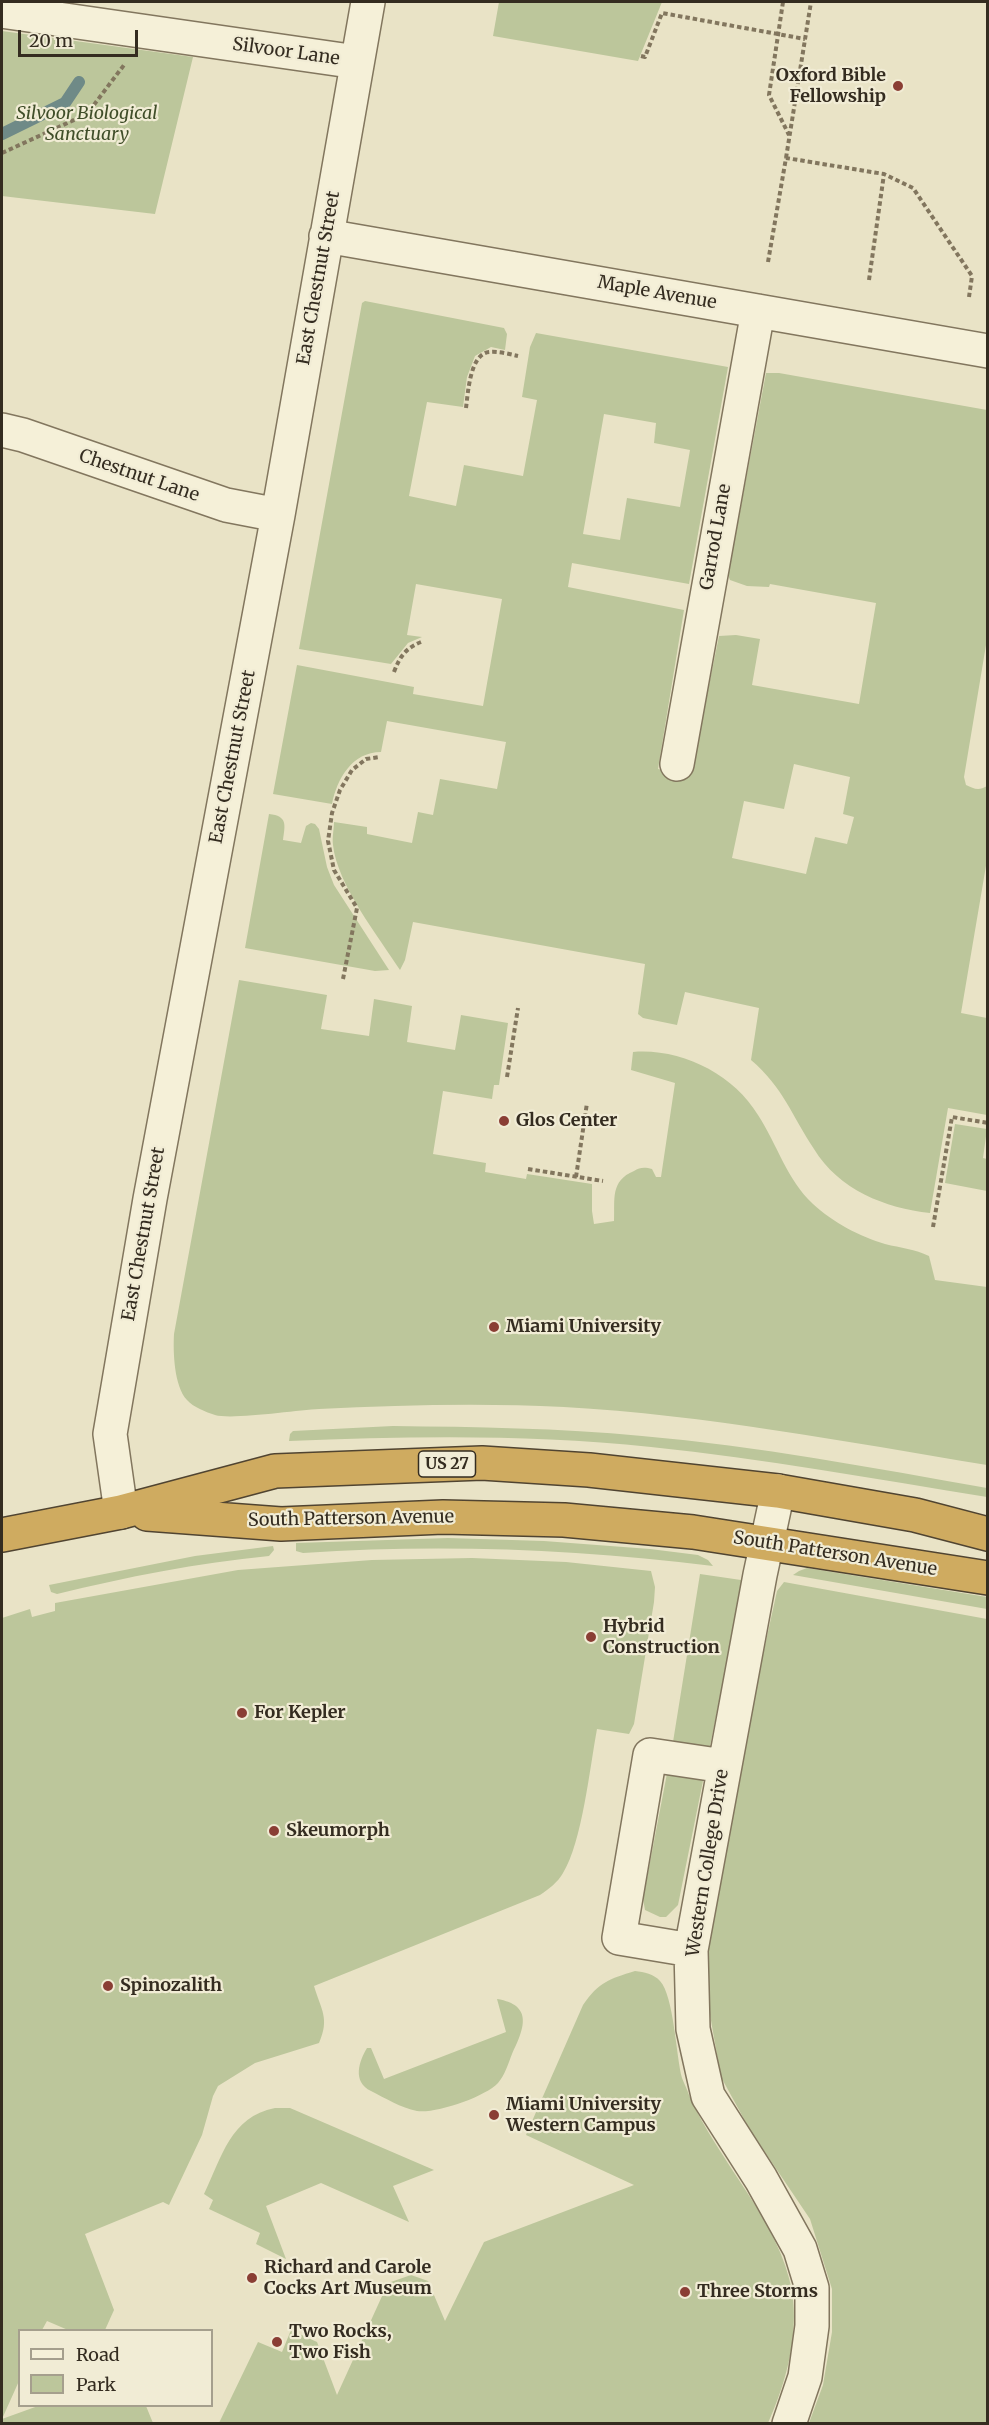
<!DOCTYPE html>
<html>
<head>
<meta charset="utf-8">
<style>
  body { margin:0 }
  #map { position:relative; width:989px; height:2425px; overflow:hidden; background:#e9e3c6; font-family:Merriweather,serif }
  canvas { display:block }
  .frame { position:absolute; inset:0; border:3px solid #342c20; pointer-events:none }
  .legend { position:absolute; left:18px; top:2329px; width:195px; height:78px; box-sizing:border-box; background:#f1ecd5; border:2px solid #a59f8d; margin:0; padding:8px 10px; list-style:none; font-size:18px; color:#342c20 }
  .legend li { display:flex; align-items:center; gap:12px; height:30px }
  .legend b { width:30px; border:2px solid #a59f8d }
  .scale { position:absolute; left:18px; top:30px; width:120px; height:27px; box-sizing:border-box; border:3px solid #342c20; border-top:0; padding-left:8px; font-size:18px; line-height:21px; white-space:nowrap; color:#342c20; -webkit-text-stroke:4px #f1ecd5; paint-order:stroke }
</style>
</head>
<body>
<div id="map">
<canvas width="989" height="2425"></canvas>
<div class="frame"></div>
<ul class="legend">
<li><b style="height:8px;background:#f5f0d8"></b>Road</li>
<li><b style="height:16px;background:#bcc69b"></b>Park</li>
</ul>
<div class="scale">20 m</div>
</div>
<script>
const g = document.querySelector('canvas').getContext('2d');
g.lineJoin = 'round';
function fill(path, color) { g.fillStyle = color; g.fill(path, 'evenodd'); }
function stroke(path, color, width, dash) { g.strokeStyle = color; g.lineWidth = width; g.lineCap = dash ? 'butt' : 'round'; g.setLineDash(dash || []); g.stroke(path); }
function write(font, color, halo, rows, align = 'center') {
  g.font = font + ' Merriweather,serif'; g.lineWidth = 4.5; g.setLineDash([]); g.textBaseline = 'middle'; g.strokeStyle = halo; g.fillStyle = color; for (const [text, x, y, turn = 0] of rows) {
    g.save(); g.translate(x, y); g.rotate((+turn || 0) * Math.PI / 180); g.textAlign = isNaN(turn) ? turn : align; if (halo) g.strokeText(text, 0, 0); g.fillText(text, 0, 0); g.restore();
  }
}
fill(new Path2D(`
  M499,2H662L638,61L493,36Z
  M2,31L193,57L155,214L2,196Z
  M365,301L504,328L507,334L505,350L491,347L475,356L467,377L463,407L427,402L409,496L456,506L464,465L523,476L537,400L522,397L530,347L536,333L728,367L689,584L572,563L568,587L684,610L658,769L691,774L719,636L736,635L760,639L752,685L859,704L876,603L770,584L769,587L747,586L730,580L728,575L766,373H779L987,410V639L964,777L966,785C974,789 979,791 987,786L988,854L961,1013L987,1018V1115L948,1108L930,1213C885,1208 839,1190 814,1149C792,1116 783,1087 751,1060L759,1008L685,992L677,1025L643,1018L638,1014L645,964L413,922L405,960L400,970C378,936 337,884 333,845C332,837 334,829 334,822L367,827V834L412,843L418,812L433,815L440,779L497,789L506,742L387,721L381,752C352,752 337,779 332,804L273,794L297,665L414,687L413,694L483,706L502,599L416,584L407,635L422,637L408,643L391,664L299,649L362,303ZM604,414L656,423L654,443L690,450L680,507L627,498L620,540L583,534ZM794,764L850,777L843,814L854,817L847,844L815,837L806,874L732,858L744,801L784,809Z
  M269,814C288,816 285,825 283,840L301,843L306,826L311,823L315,824L319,829L327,867L334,885L389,970L375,971L245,948Z
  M239,980L327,995L321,1029L369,1036L374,999L412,1006L407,1042L455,1050L461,1015L508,1023L499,1085H494L492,1099L443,1091L433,1154L486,1163L485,1172L526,1179L527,1174L592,1184V1211L594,1224L614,1221C615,1199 610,1181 634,1171C640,1167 645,1167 652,1169L656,1177H661L675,1083L631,1070L633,1052C681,1048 733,1074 758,1115C777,1144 787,1180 813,1204C832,1222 861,1237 885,1244C901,1248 915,1249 929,1256L935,1280L987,1287V1465C847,1442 706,1415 564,1407C483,1403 401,1405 319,1409C297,1410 232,1420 215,1415C206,1412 193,1407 187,1400C174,1386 173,1352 174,1334Z
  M955,1124L987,1129L983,1158L987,1159V1191L945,1183Z
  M393,1426C476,1427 559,1428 642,1436C758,1446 873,1468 987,1488V1497C876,1479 764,1459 651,1447C531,1434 410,1436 289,1441L290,1434L293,1431Z
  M448,1538L544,1541L650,1549L698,1555L708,1560L713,1566C577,1549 440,1544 303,1553L296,1551V1543Z
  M273,1546L274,1550L269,1556C198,1563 126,1577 57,1594L51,1592L49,1585L195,1556Z
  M472,1558L566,1562L651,1571L655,1587L654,1602L634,1724L629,1734L597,1729C590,1766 582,1843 563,1873C558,1882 549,1889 540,1895L314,1986C321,2010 330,2018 319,2043L255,2063L218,2086L213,2096L202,2135L169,2205L163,2202L85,2234L114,2310L105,2330H68L47,2321L42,2330H20L19,2381L2,2419L38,2406H146L153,2423H2V1618L30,1609L32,1617L55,1611V1603L238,1570L372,1560Z
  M807,1568L987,1597V1609L793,1575L799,1571Z
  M700,1574L741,1580L742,1587L678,1905L666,1917H660L645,1910L643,1899L673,1742Z
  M784,1582L987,1619V2423H809L823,2385L832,2332V2289L810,2219L750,2130L721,2077L707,1998L708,1949L739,1764L777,1591Z
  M635,1971C644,1972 654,1974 660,1981C674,1996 676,2056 682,2078C684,2083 687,2089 689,2095C717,2160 780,2222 792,2291C799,2336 786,2383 768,2423H219L258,2342L282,2352L291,2330L317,2342L337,2395L388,2283L411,2275L428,2281L445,2321L484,2242L634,2185L526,2135L583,2005C599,1982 609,1979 635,1971Z
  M497,1999C534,2005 524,2029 512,2054C508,2064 505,2075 498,2083C485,2097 435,2114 417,2111C401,2108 385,2098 371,2091C352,2082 359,2061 367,2048H371L384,2079L506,2032Z
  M275,2108H290L434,2170L393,2186L409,2222L321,2183L266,2206L286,2259L256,2244L260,2233L209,2209L213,2200L204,2194C222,2157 230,2117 275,2108Z`), '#bcc69b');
stroke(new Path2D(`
  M2,134L65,103L79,82`), '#6f8a87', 12);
const minor = new Path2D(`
  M2,11L357,62
  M326,236L988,351
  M2,430L23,435L226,505L278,515
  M677,764L758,311
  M778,1491L760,1575L691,1950L693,2029L708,2096L761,2179L800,2249L812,2288V2326L805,2377L789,2424
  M121,1512L110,1434L150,1199L278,515L368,2
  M691,1950L619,1938L650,1755L724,1766`);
const highway = new Path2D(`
  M147,1514L281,1524L443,1517L564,1520L693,1532L988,1578
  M2,1535L121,1512L275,1471L482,1463L589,1470L778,1491L915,1515L988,1534`);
stroke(minor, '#82765e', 36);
stroke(highway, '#504431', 36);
stroke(new Path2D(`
  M783,2L769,95L789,135
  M641,56L645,57L662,13L805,39
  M2,153L87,114L124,65
  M786,158L811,2
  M768,262L786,158L884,174L913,188L972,276L969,297
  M869,280L884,174
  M466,408C468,393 470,354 489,352C498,351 509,354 518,356
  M394,672C400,656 406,648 421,642
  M343,979L357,908L334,870L328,841L332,813L340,790L352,770L366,759L380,757
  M507,1077L518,1008
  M528,1169L603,1181
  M576,1177L587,1103
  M933,1227L952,1117L988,1123`), '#82765e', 4, [4.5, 3]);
stroke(minor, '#f5f0d8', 33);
stroke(highway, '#cfab60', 33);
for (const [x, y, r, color] of [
  [898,86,6,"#8a3e34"],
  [504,1121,6,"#8a3e34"],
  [494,1327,6,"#8a3e34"],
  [591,1637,6,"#8a3e34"],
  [242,1713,6,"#8a3e34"],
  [274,1831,6,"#8a3e34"],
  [108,1986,6,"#8a3e34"],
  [494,2115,6,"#8a3e34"],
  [252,2278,6,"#8a3e34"],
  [685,2292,6,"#8a3e34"],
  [277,2342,6,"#8a3e34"]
]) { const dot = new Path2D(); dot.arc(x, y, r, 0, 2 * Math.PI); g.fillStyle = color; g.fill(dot); stroke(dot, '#f1ecd5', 2); }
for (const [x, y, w] of [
  [447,1464,57]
]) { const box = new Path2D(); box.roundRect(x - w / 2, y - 13, w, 26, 4.5); g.fillStyle = '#f1ecd5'; g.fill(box); stroke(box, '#342c20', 1.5); }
write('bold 16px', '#342c20', null, [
  ["US 27",447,1464]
]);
write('18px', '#342c20', '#f1ecd5', [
  ["Silvoor Lane",286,52,8],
  ["East Chestnut Street",319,278,-80],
  ["Maple Avenue",657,293,10],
  ["Chestnut Lane",139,476,19],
  ["Garrod Lane",716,537,-80],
  ["East Chestnut Street",233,757,-79],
  ["East Chestnut Street",144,1234,-80],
  ["South Patterson Avenue",351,1519,-1],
  ["South Patterson Avenue",835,1554,9],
  ["Western College Drive",708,1863,-81]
]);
write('bold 18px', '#342c20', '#f1ecd5', [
  ["Oxford Bible",886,76,"right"],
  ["Fellowship",886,97,"right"],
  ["Glos Center",516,1121],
  ["Miami University",506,1327],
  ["Hybrid",603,1627],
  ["Construction",603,1648],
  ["For Kepler",254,1713],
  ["Skeumorph",286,1831],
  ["Spinozalith",120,1986],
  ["Miami University",506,2105],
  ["Western Campus",506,2126],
  ["Richard and Carole",264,2268],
  ["Cocks Art Museum",264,2289],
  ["Three Storms",697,2292],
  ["Two Rocks,",289,2332],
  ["Two Fish",289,2353]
], 'left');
write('italic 18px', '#404e29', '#f1ecd5', [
  ["Silvoor Biological",87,114],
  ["Sanctuary",87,135]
]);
</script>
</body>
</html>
